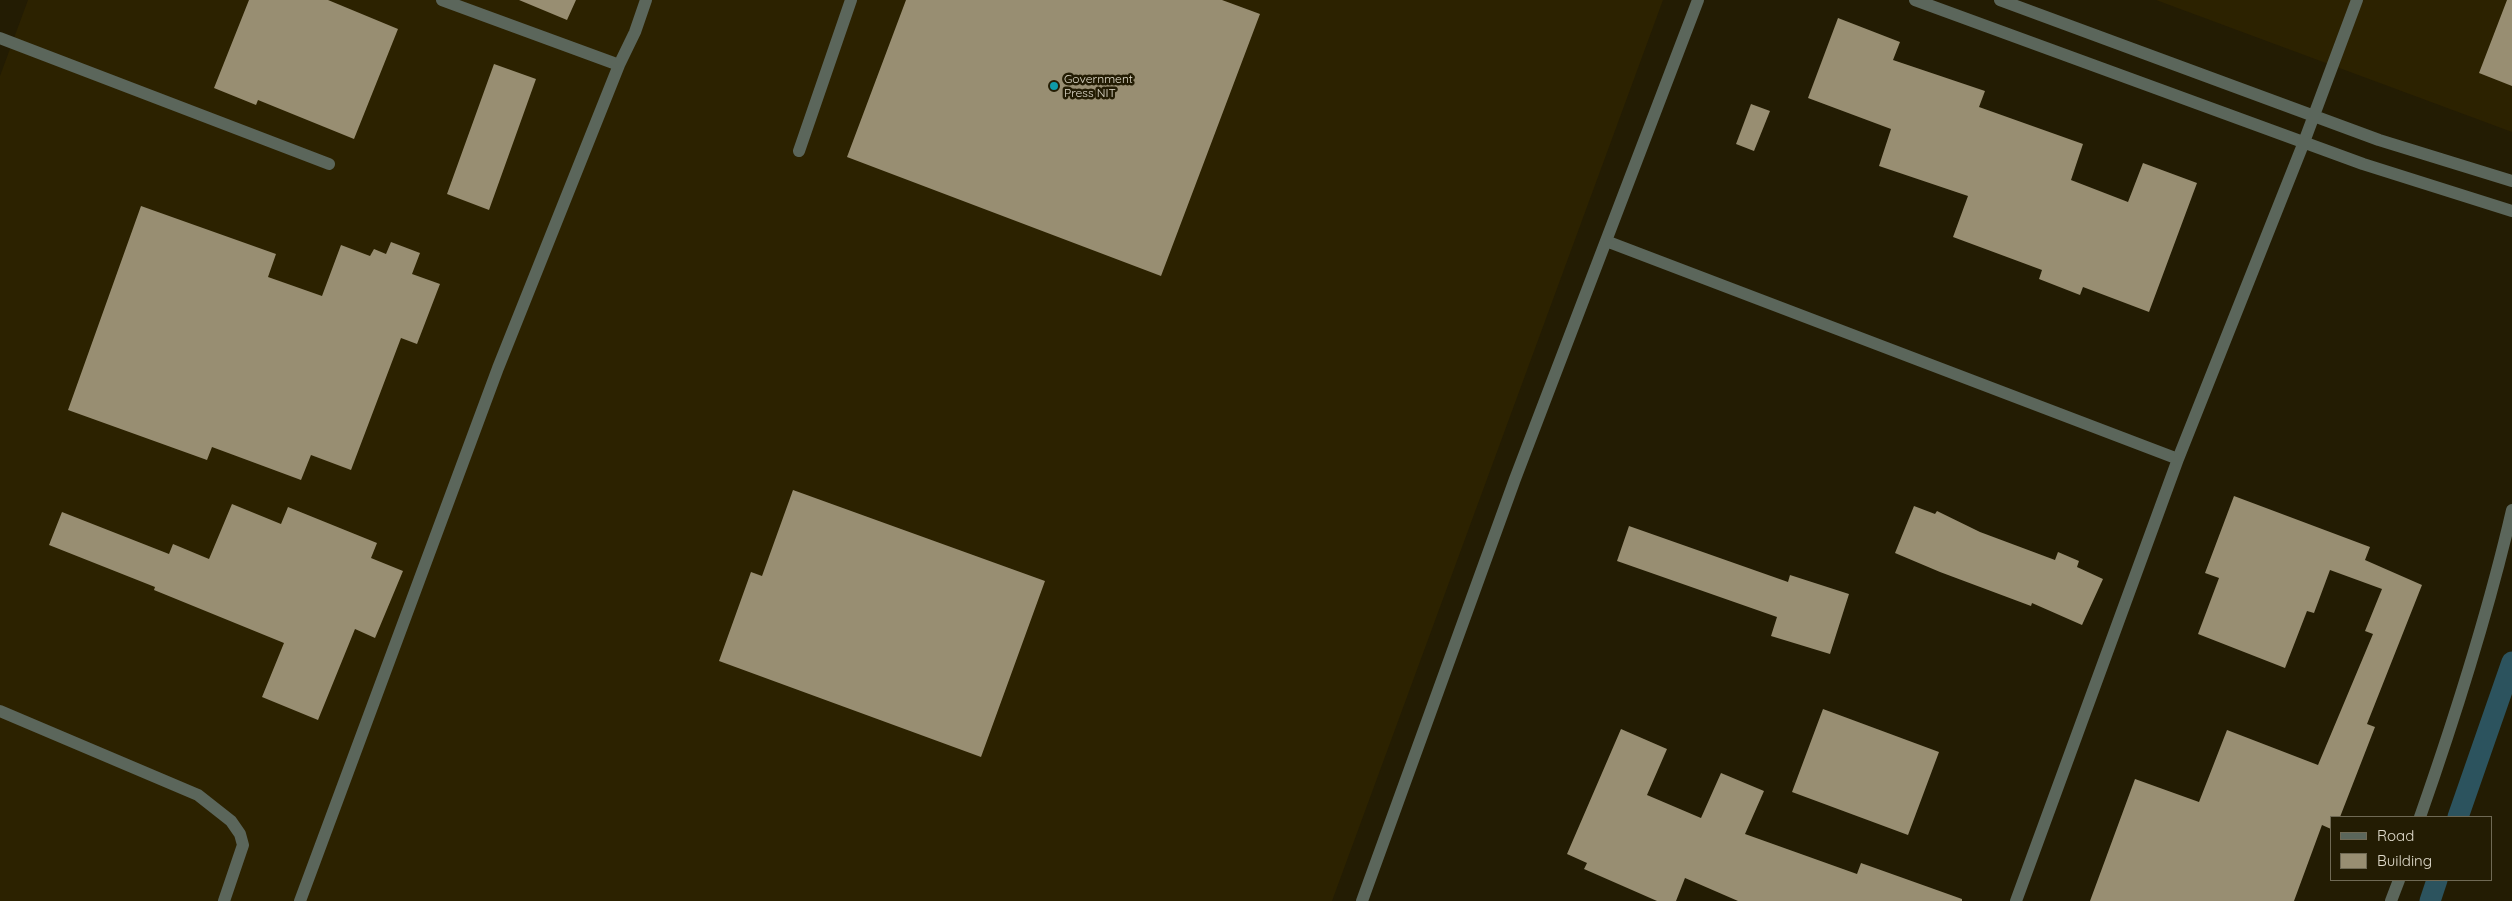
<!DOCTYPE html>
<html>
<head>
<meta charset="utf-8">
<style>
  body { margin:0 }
  #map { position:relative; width:2512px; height:901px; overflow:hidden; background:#231c03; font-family:Quicksand,sans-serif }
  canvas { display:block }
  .legend { position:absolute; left:2330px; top:816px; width:162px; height:65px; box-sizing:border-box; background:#231c03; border:1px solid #6f6954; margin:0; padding:6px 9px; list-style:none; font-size:15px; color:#e1dccd }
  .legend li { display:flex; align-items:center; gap:10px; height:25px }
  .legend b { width:25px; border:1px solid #6f6954 }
</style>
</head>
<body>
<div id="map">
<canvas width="2512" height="901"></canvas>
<ul class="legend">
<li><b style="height:6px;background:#5b665b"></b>Road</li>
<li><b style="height:14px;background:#988e72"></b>Building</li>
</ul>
</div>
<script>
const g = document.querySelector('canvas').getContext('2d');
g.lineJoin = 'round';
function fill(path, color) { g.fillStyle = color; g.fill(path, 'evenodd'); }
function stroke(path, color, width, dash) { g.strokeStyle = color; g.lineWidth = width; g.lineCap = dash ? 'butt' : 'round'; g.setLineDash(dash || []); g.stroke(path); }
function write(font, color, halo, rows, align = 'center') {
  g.font = font + ' Quicksand,sans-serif'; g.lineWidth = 5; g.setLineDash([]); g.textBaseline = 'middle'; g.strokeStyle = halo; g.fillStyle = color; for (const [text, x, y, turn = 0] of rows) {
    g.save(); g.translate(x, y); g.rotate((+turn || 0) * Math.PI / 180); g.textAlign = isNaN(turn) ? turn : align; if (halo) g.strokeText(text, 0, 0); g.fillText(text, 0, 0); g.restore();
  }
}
fill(new Path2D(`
  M28,0H1663L1332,901H0V76Z
  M2156,0H2512V132Z`), '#2c2200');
stroke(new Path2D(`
  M2458,817L2512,662
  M2430,901L2437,880`), '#2c535e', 21);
fill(new Path2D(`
  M249,0H328L398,29L354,139L258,100L256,105L214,88Z
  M519,0H576L567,20Z
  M906,0H1222L1260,14L1161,276L847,157Z
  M2507,0H2512V86L2479,73Z
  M1838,18L1900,42L1893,60L1985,91L1979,107L2083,144L2071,180L2128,202L2143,163L2197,183L2149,312L2083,287L2080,295L2039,279L2042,270L1953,237L1968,196L1879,166L1891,129L1808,98Z
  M494,64L536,79L489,210L447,194Z
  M1751,104L1770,111L1754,151L1736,144Z
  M141,206L276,254L268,277L322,296L341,245L370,256L374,249L386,254L391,242L420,253L412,274L440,284L417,344L401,338L351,470L311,455L301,480L212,447L207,460L68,410Z
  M793,490L1045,581L981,757L719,661L751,572L762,576Z
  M2234,496L2370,547L2365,560L2422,585L2367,724L2375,727L2340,817H2331V829L2322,825L2294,901H2090L2135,779L2199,802L2227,730L2318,765L2373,634L2365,631L2382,589L2330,570L2314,613L2307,611L2285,668L2198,634L2219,578L2205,573Z
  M232,504L281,524L288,507L377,543L371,558L403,571L375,638L355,629L318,720L262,697L284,643L154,590L155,587L49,545L62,512L169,554L173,544L209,559Z
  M1914,506L1935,514L1937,511L1980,532L2055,560L2058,552L2079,561L2077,567L2103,579L2082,625L2032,603L2031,606L1940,572L1895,553Z
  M1629,526L1788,582L1790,575L1849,594L1830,654L1771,636L1777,617L1617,561Z
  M1823,709L1939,752L1908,835L1792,792Z
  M1621,729L1667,749L1647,795L1701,818L1721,773L1764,791L1745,834L1857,874L1861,863L1962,899V901H1738L1685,878L1676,901H1657L1584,869L1587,863L1567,854Z`), '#988e72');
stroke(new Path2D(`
  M442,0L619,65
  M1915,0L2363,164L2512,211
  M2000,0L2379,140L2512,181
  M0,38L329,164
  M799,151L851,0
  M1606,241L2178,459
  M0,711L198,795L231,821L240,834L243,845L224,901
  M2420,817C2455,717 2488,614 2512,510
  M300,901L498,368L619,65L635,32L646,0
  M1362,901L1515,479L1698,0
  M2016,901L2178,459L2304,142L2357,0
  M2391,901L2399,880`), '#5b665b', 12);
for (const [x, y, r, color] of [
  [1054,86,5,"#0f9aa8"]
]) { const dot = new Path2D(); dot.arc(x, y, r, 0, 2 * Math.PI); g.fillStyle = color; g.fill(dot); stroke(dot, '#231c03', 2); }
write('12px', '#e1dccd', '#231c03', [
  ["Government",1064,79],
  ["Press NIT",1064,93]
], 'left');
</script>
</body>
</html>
